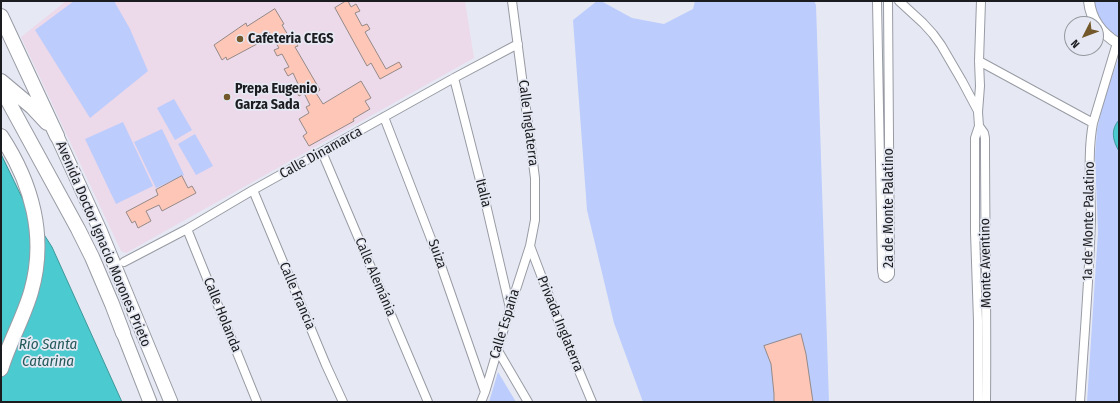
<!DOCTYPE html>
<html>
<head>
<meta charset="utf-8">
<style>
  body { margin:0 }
  #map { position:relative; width:1120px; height:403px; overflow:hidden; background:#e6e9f3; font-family:"Fira Sans Condensed",sans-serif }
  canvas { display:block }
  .frame { position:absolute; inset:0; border:2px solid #1b1c1f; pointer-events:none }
  .north { position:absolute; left:1064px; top:16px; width:40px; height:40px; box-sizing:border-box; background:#e6e9f3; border:1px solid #95979e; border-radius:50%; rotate:228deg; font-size:11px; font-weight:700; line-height:16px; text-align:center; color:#1b1c1f }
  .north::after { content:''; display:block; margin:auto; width:14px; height:18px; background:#72582a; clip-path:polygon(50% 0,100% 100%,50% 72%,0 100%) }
</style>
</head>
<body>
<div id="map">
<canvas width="1120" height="403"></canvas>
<div class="frame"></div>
<div class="north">N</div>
</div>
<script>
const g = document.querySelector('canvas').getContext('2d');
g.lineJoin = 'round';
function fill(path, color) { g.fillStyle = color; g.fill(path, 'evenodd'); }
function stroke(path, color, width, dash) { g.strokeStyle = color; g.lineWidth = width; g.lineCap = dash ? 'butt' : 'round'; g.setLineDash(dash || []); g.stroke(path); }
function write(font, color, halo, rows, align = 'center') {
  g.font = font + ' "Fira Sans Condensed",sans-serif'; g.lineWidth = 3.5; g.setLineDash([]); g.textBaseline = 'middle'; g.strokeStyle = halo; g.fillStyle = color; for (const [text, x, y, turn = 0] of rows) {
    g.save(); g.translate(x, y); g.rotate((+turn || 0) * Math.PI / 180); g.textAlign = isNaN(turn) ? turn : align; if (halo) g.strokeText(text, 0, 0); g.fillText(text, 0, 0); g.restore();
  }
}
fill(new Path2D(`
  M66,1H465L474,58L126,253L121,251L21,37Z`), '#ecd9ea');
fill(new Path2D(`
  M74,1H114L130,29L148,71L90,118L35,30Z
  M597,1H601L632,18L664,24L693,9L695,1H814L816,5L829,402H643L614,323L587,210L573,20Z
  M1093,1H1119V39C1102,28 1098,21 1093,1Z
  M1119,56V402H1087L1098,232L1095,156L1097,130L1103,103Z
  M174,99L192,130L175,140L157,108Z
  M123,122L153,186L116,204L85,139Z
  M162,129L184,175L156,188L134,142Z
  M195,134L213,166L196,175L178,144Z
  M498,372L516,402H489Z`), '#bcccfd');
const water = new Path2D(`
  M1119,120V151C1113,141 1110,130 1119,120Z
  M1,154L27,208L52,247L122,402H1Z`);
fill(water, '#4bcbcf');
stroke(water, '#3d969a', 1);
const building = new Path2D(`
  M346,1H348L351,7L356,4L360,11L355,13L362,26L367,24L370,29L365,32L386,69L399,62L402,67L380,79L371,63L367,66L335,8Z
  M275,9L284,24L282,25L292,42L295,41L298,46L295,47L320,90L316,93L323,104L361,81L371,98L365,101L370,109L353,119L354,121L309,146L303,136L307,133L299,119L309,113L306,107L310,105L304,93L299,96L294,89L299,86L293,73L288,76L284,69L289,67L282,54L277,56L274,50L279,48L269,32L255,41L257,44L227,60L226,57L222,60L214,45L246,23L247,26Z
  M182,176L188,188L192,186L196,193L162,211L159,205L146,211L151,221L138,228L135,221L132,223L126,212L158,195L156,190Z
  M801,334L806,354L813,402H774V394L771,364L764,346Z`);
fill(building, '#fdc6b7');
stroke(building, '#958a88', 1);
const minor = new Path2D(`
  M877,1L882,270L883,276L886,278L889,276L890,274L888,1
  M899,1L923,23L933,34L941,45L962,81L978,111
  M981,1L979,61L980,86L978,112L979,126L984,133L985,138C985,226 987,314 986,402
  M979,61L1093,123
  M454,78L484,196L510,308
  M384,117L438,257L485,392
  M322,152L428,402
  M253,190L326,365L343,402
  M187,229L257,402
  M530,246L561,328L592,402
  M124,262L187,229L253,190L454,78L518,44
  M497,349L528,402
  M481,402L485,392L510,308L530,246L535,220V178L512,1
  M978,402V321L975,232V138L979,126
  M1080,402C1084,341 1089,281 1091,220C1091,188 1087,154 1093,123L1117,43`);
const tertiary = new Path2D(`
  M1089,1C1091,21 1102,34 1119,44`);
const primary = new Path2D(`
  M57,136L100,230L171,402
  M123,333L150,402`);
const trunk = new Path2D(`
  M1,16L57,136
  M1,81L32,107L47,123
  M1,88L78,229L92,257L112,304L123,333
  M1,136C32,183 47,237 31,292C23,319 9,343 1,369`);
stroke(minor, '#989ba4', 10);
stroke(tertiary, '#989ba4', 12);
stroke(primary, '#989ba4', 15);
stroke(trunk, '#989ba4', 16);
stroke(minor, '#fff', 8);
stroke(tertiary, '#fff', 10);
stroke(primary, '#fff', 13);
stroke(trunk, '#fff', 14);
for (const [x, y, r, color] of [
  [240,39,4,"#72582a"],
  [227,97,4,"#72582a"]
]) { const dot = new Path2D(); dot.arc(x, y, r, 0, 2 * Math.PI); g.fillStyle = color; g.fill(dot); stroke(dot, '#e6e9f3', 1.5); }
write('bold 14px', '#1b1c1f', '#e6e9f3', [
  ["Cafeteria CEGS",248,39],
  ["Prepa Eugenio",235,89],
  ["Garza Sada",235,105]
], 'left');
write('14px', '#1b1c1f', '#e6e9f3', [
  ["Calle Inglaterra",528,123,83],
  ["Calle Dinamarca",321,153,-29],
  ["Italia",483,193,76],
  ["2a de Monte Palatino",889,208,-90],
  ["1a de Monte Palatino",1089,221,-89],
  ["Avenida Doctor Ignacio Morones Prieto",103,244,67],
  ["Suiza",437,254,70],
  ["Monte Aventino",986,263,-91],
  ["Calle Alemánia",375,277,67],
  ["Calle Francia",297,296,67],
  ["Calle Holanda",222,315,68],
  ["Calle España",505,324,-73],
  ["Privada Inglaterra",560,324,68]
]);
write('italic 15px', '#24595b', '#e6e9f3', [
  ["Río Santa",48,345],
  ["Catarina",48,362]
]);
</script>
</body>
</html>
